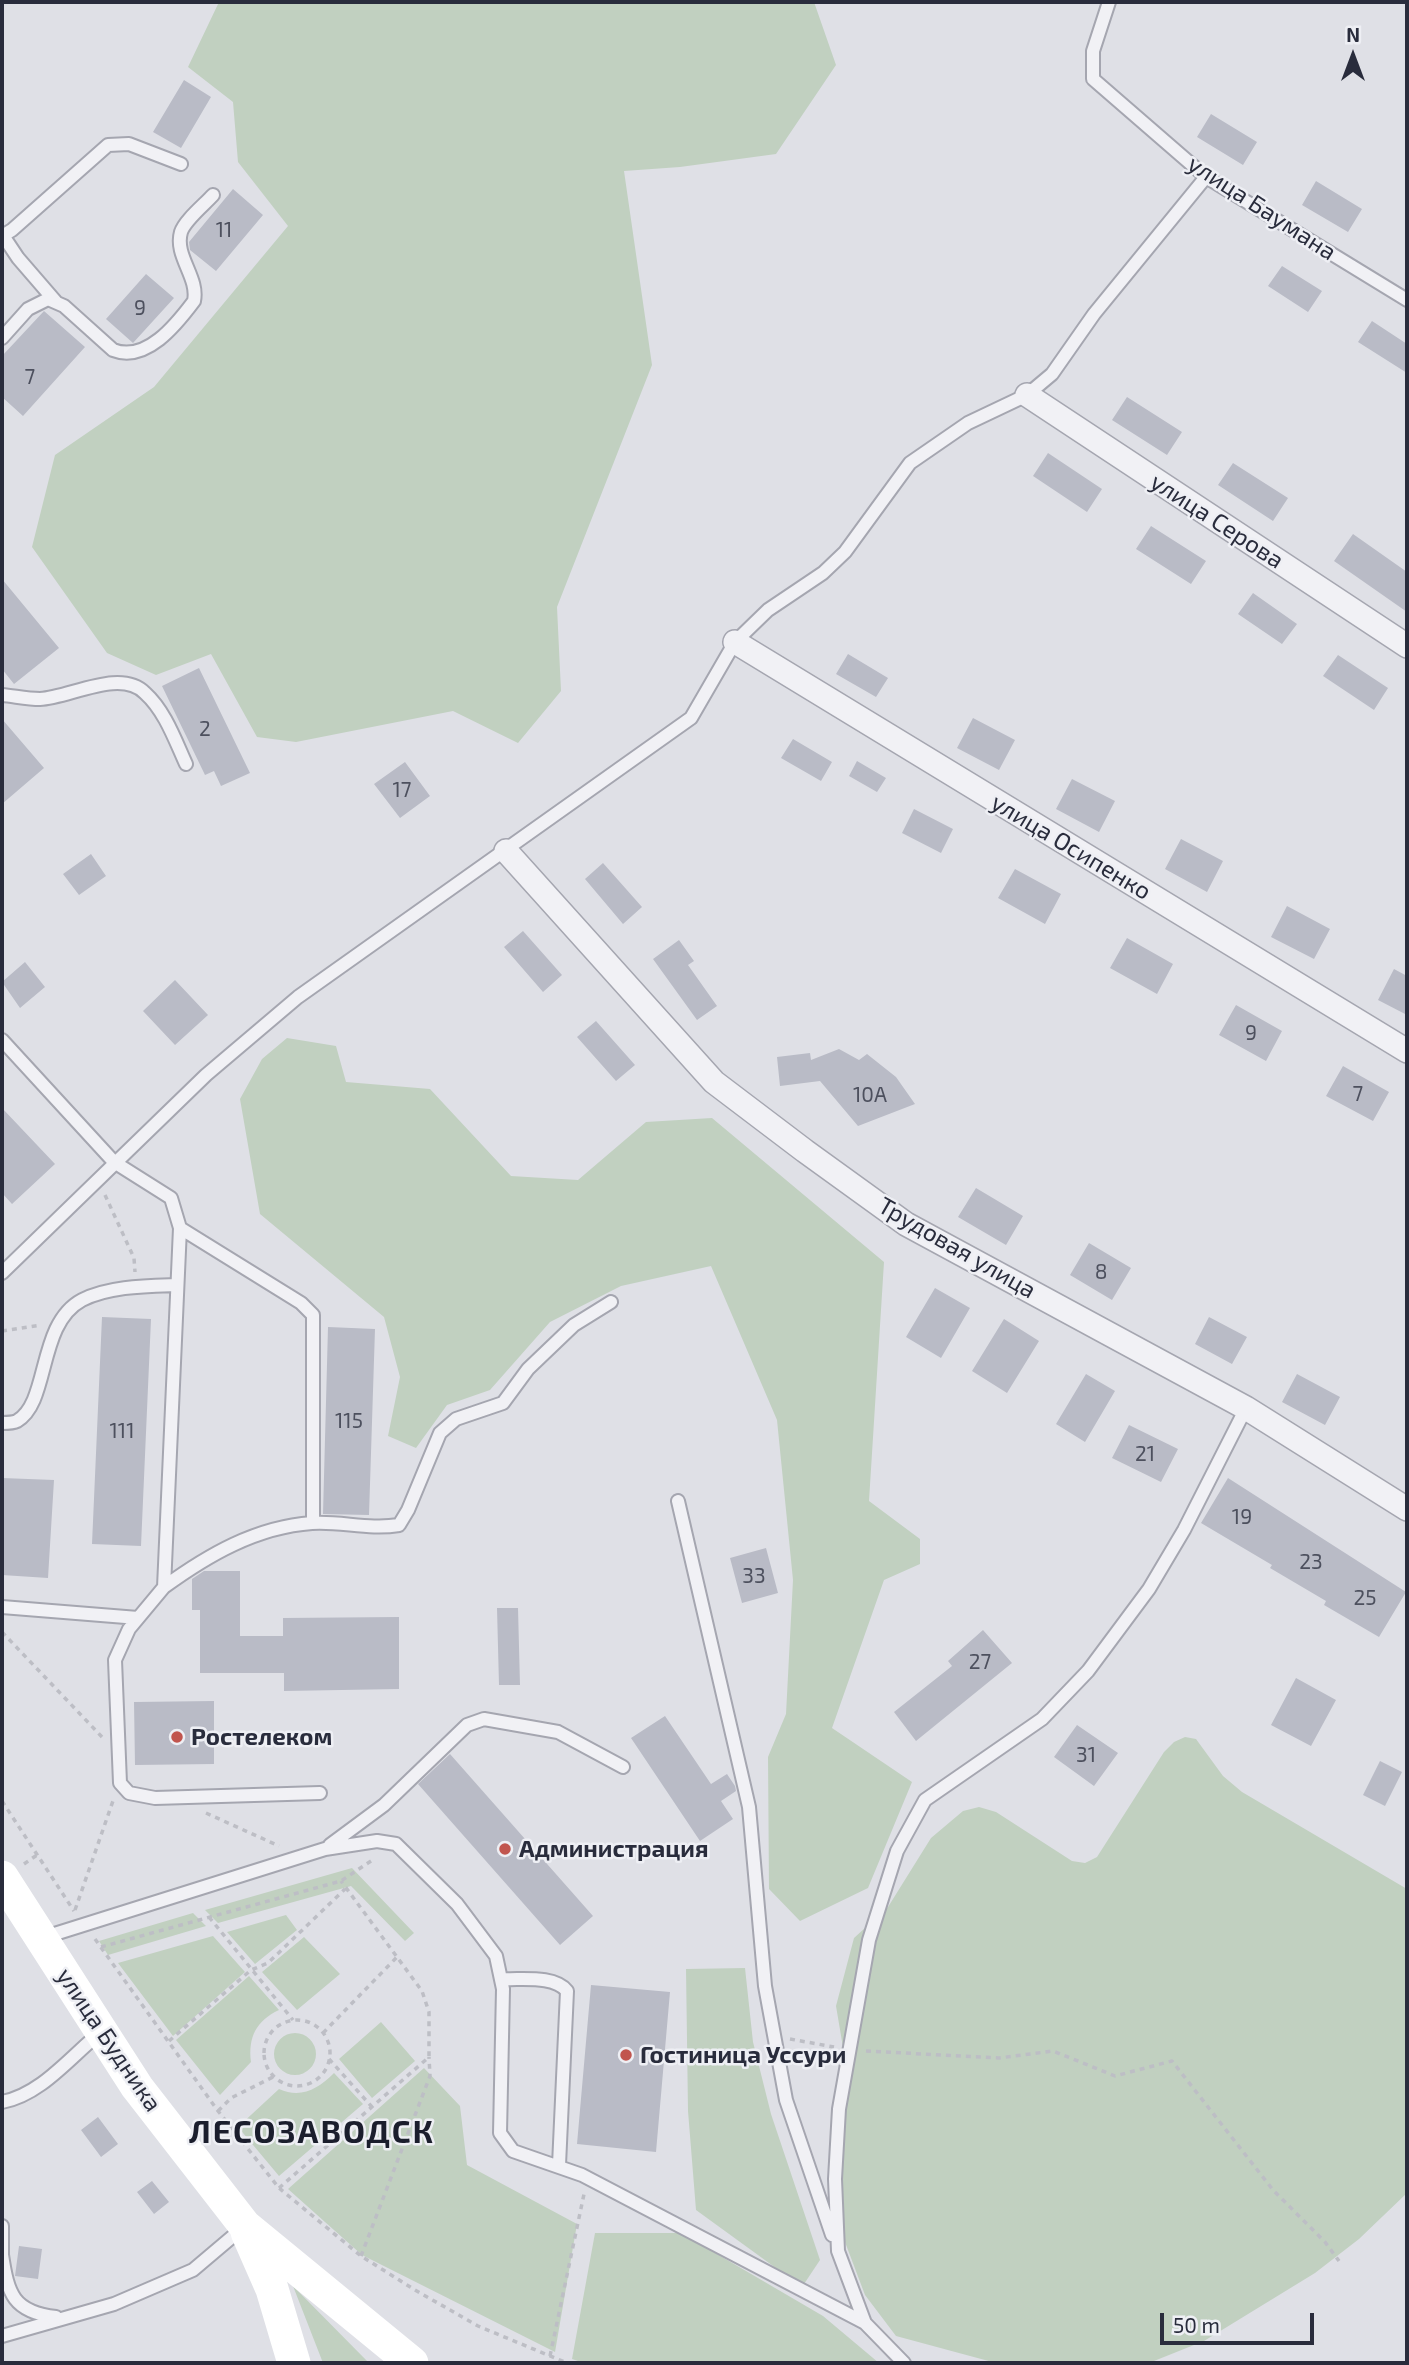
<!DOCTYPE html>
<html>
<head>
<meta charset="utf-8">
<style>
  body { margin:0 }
  #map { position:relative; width:1409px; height:2365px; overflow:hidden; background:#dfe0e6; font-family:"Exo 2",sans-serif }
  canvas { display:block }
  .frame { position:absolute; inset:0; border:4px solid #292c3c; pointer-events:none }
  .north { position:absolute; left:1318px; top:21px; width:70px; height:70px; -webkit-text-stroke:5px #eeeff4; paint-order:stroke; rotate:0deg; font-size:19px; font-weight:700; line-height:28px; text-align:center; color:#292c3c }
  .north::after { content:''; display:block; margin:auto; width:24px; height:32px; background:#292c3c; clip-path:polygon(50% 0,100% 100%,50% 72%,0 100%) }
  .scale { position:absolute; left:1160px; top:2313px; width:154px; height:32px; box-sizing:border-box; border:4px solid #292c3c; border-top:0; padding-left:9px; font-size:21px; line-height:24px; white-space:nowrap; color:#292c3c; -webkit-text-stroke:5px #eeeff4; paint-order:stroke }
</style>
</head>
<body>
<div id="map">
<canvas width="1409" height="2365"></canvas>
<div class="frame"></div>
<div class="north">N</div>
<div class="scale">50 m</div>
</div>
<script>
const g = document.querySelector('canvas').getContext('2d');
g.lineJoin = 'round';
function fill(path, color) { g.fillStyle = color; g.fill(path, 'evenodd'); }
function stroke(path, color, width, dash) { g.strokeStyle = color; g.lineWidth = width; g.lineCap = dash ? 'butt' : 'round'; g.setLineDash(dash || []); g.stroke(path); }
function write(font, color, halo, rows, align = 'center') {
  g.font = font + ' "Exo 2",sans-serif'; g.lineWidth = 5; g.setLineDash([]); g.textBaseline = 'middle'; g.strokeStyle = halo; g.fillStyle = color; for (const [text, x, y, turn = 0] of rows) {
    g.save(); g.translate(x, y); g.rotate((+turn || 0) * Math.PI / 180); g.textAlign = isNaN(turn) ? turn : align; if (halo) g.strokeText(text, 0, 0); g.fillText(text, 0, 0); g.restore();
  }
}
fill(new Path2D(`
  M219,2H814L836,65L776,154L680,167L624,171L652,365L557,607L561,691L518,743L453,711L296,742L257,737L211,654L156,675L107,653L32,547L55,455L154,387L288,226L238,162L233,102L188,67Z
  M287,1038L336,1046L346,1082L430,1089L511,1176L578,1180L646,1122L712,1118L884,1262L869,1501L920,1539V1564L884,1580L832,1728L912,1782L868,1888L800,1921L769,1889L768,1757L786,1714L793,1580L777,1420L711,1266L621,1286L550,1322L490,1390L447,1405L416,1448L388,1436L400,1377L384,1317L260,1214L240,1099L262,1059Z
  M1185,1737L1196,1739L1223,1776L1242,1792L1407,1889V2193L1359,2239L1315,2273L1204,2341L1149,2363H996L896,2336L865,2295L828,2197L836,2104L849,2083L836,2006L854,1938L888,1907L931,1838L963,1811L979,1807L996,1812L1072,1861L1085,1863L1097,1857L1164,1752L1174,1742Z
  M352,1868L414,1933L405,1941L351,1886L218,1923L205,1910Z
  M193,1913L206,1926L108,1955L99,1941Z
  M286,1915L297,1930L255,1964L227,1932Z
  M213,1936L245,1972L173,2036L118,1963Z
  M304,1937L340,1974L297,2010L262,1972Z
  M745,1968L753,2042L771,2114L820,2260L802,2287L696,2210L688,2111L686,1969Z
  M249,1976L279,2010C256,2021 248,2037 251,2062L220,2095L176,2040Z
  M381,2022L415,2061L372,2098L339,2059Z
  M274 2054a21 21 0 1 1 42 0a21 21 0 1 1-42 0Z
  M424,2068L460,2106L467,2165L577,2224L555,2352L362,2255L288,2189Z
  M334,2073L363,2104L279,2176L238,2127L279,2089C301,2099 318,2089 334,2073Z
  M595,2233H681L823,2316L879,2363H584L572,2359Z
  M293,2286L369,2363H323Z`), '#c1d0c0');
fill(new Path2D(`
  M184,80L211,97L181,148L153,132Z
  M1211,114L1257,142L1243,165L1197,137Z
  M1316,181L1362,209L1348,232L1302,205Z
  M233,189L263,215L216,271L190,250L189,242Z
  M1282,266L1322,291L1308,312L1268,286Z
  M146,274L174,298L133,343L106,319Z
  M44,311L85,347L23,416L2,397V356Z
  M1372,321L1407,344V373L1358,342Z
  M1127,397L1182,432L1167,455L1112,420Z
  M1048,453L1102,489L1087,512L1033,476Z
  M1233,463L1288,498L1273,521L1218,485Z
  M1151,526L1206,561L1191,584L1136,549Z
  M1353,534L1407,572V612L1334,561Z
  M2,579L59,648L14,684L2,669Z
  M1253,593L1297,624L1282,644L1238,614Z
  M848,654L888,678L876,697L836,674Z
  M1338,655L1388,688L1374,710L1323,676Z
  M199,668L250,773L221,786L214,771L205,775L162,686Z
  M973,718L1015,740L999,770L957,748Z
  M2,719L44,768L2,804Z
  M793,739L832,762L821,781L781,758Z
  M857,761L886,778L877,792L849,776Z
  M405,762L430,796L400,818L374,784Z
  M1072,779L1115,801L1099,832L1056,809Z
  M914,809L953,829L941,853L902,833Z
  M1181,839L1223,861L1207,892L1165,869Z
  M91,854L106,876L79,895L63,874Z
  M603,863L642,907L623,924L585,879Z
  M1015,869L1061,894L1045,924L998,898Z
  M1287,906L1330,929L1314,959L1271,937Z
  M523,931L562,975L543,992L504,947Z
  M1127,938L1173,964L1157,994L1110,968Z
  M679,940L694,961L688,965L717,1006L697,1020L653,959Z
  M25,962L45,987L20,1008L2,982Z
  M1394,969L1407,976V1015L1378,1000Z
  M175,980L208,1015L175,1045L143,1011Z
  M1236,1005L1282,1031L1266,1061L1219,1035Z
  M596,1021L635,1065L616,1081L577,1037Z
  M839,1049L859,1060L867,1054L896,1077L915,1104L858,1126L820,1081L780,1086L777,1057L810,1053L811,1060Z
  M1343,1066L1389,1092L1373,1121L1326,1096Z
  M2,1108L55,1164L12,1204L2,1193Z
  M976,1188L1023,1216L1006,1245L958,1217Z
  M1089,1243L1131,1268L1112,1300L1070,1275Z
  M935,1288L970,1308L941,1358L906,1337Z
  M102,1317L151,1319L141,1546L92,1544Z
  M1209,1317L1247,1337L1232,1364L1195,1344Z
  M1004,1319L1039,1341L1007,1393L972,1371Z
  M328,1327L375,1329L369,1515L323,1514Z
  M1086,1374L1115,1391L1085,1442L1056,1424Z
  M1297,1374L1340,1397L1325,1425L1282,1402Z
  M1129,1425L1178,1449L1161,1482L1112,1458Z
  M2,1478L54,1480L48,1578L2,1575Z
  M1228,1478L1406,1592L1379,1637L1324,1605L1326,1601L1270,1568L1272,1565L1201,1523Z
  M766,1548L778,1593L742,1603L730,1558Z
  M204,1571H240V1636H283V1618L399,1617V1689L284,1691V1673H200V1610H192V1579Z
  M497,1608H518L520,1685H499Z
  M983,1630L1012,1663L916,1741L894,1712L952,1666L948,1661Z
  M1296,1678L1336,1700L1311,1746L1271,1725Z
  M214,1701V1764L135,1765L134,1702Z
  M665,1716L711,1784L727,1774L735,1786L736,1791L721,1801L733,1819L700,1841L631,1738Z
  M1077,1725L1118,1753L1094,1786L1054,1757Z
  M450,1754L593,1916L560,1945L418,1784Z
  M1380,1761L1402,1772L1385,1806L1363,1795Z
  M591,1985L670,1992L656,2152L577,2144Z
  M98,2117L118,2144L101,2157L81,2130Z
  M152,2181L169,2202L154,2214L137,2192Z
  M19,2246L42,2249L38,2279L15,2276Z`), '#b9bbc6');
const service = new Path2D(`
  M1109,2L1093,51V79L1206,177L1407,300
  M2,234L18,258L56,302
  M2,236L12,230L108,145L129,144L181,164
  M2,338L28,309L48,299L64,306L113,350C146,363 176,325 194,301C199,277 174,256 181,232C185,220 204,205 213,195
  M2,695C14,696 27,699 40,699C69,698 120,668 145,693C165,711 175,740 186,764
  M2,1040L114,1162L171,1198L180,1228L164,1587L129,1629L115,1660L120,1783L129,1793L155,1798L320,1793
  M180,1228L301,1303L313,1315V1523
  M2,1273L206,1075L298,997L691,718L735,642L768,610L823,573L845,552L910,463L968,423L1027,395L1052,374L1094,314L1206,177
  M2,1423C6,1423 13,1423 17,1421C50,1402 37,1324 82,1300C109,1286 147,1286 177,1285
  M678,1501L749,1807L765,1986L786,2100L832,2235
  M164,1587C208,1555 256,1527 312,1523C341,1521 369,1530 399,1525L408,1510L440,1433L456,1419L503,1403L528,1369L574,1325L611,1302
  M2,1607L138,1618
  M330,1845L384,1805L467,1725L484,1719L558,1732L623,1767
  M45,1937L325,1849L377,1841L396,1844L457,1904L496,1956L503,1989L500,2133L513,2151L582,2175L865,2323L904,2363
  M503,1979C522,1980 554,1975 567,1991L559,2165
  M2,2102C41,2095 71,2056 101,2032
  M2,2226V2256
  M2,2255C8,2294 13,2312 56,2317
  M865,2323L838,2251L835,2179L839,2109L869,1940L897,1851L925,1800L1042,1719L1088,1671L1149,1589L1184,1530L1246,1408
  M2,2336L114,2304L193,2270L245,2226`);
const minor = new Path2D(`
  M1027,395L1407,646
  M735,642L1407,1051
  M506,851L714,1082L805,1151L906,1224L1246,1408L1407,1509`);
stroke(service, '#a5a6b0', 16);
stroke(minor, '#a5a6b0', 26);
stroke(new Path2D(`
  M105,1195L134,1258L135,1272
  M2,1331L41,1325
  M2,1632L102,1737
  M2,1801L74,1911
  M206,1813L279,1846
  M24,1864L37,1855
  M75,1910L114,1798
  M209,1917L293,2020
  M95,1939L218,2111L279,2188L361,2256L415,2290L478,2326L567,2363
  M101,1947L341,1881L374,1859
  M264 2053a33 33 0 1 1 66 0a33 33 0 1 1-66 0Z
  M323,2033L397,1957
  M790,2039L834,2047
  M169,2041L251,1970L268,1963L345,1889
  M866,2051L999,2058L1053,2051L1115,2076L1172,2061L1273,2190L1325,2242L1339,2261
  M329,2059L372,2107
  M218,2111L231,2098L273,2077
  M279,2188L429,2057V2012L422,1991L341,1881
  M361,2256L430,2076L429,2057
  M550,2356L584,2194`), '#bdbec5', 3.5, [5, 5]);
stroke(service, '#f1f1f5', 12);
stroke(minor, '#f1f1f5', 23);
stroke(new Path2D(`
  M2,1877L137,2087L245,2226L412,2363
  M247,2232L272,2289L294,2363`), '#fff', 33);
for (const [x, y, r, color] of [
  [177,1737,7,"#c1554e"],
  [505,1849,7,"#c1554e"],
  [626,2055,7,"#c1554e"]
]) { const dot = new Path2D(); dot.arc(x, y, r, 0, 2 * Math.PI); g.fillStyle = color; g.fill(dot); stroke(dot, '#eeeff4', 2.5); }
write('21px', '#4d505e', null, [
  ["11",224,230],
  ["9",140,308],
  ["7",30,377],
  ["2",205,729],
  ["17",402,790],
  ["9",1251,1033],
  ["7",1358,1094],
  ["10А",870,1095],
  ["8",1101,1272],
  ["115",349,1421],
  ["111",122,1431],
  ["21",1145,1454],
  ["19",1242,1517],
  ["23",1311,1562],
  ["33",754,1576],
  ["25",1365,1598],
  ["27",980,1662],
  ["31",1086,1755]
]);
write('24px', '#292c3c', '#eeeff4', [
  ["улица Баумана",1262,208,33],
  ["улица Серова",1217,521,33],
  ["улица Осипенко",1071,847,31],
  ["Трудовая улица",957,1248,30],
  ["улица Будника",109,2040,56]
]);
write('bold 24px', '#292c3c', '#eeeff4', [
  ["Ростелеком",191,1737],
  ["Администрация",519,1849],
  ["Гостиница Уссури",640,2055]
], 'left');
g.letterSpacing = '2px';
write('bold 32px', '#1b1e2d', '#eeeff4', [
  ["ЛЕСОЗАВОДСК",312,2132]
]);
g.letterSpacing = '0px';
</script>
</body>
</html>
